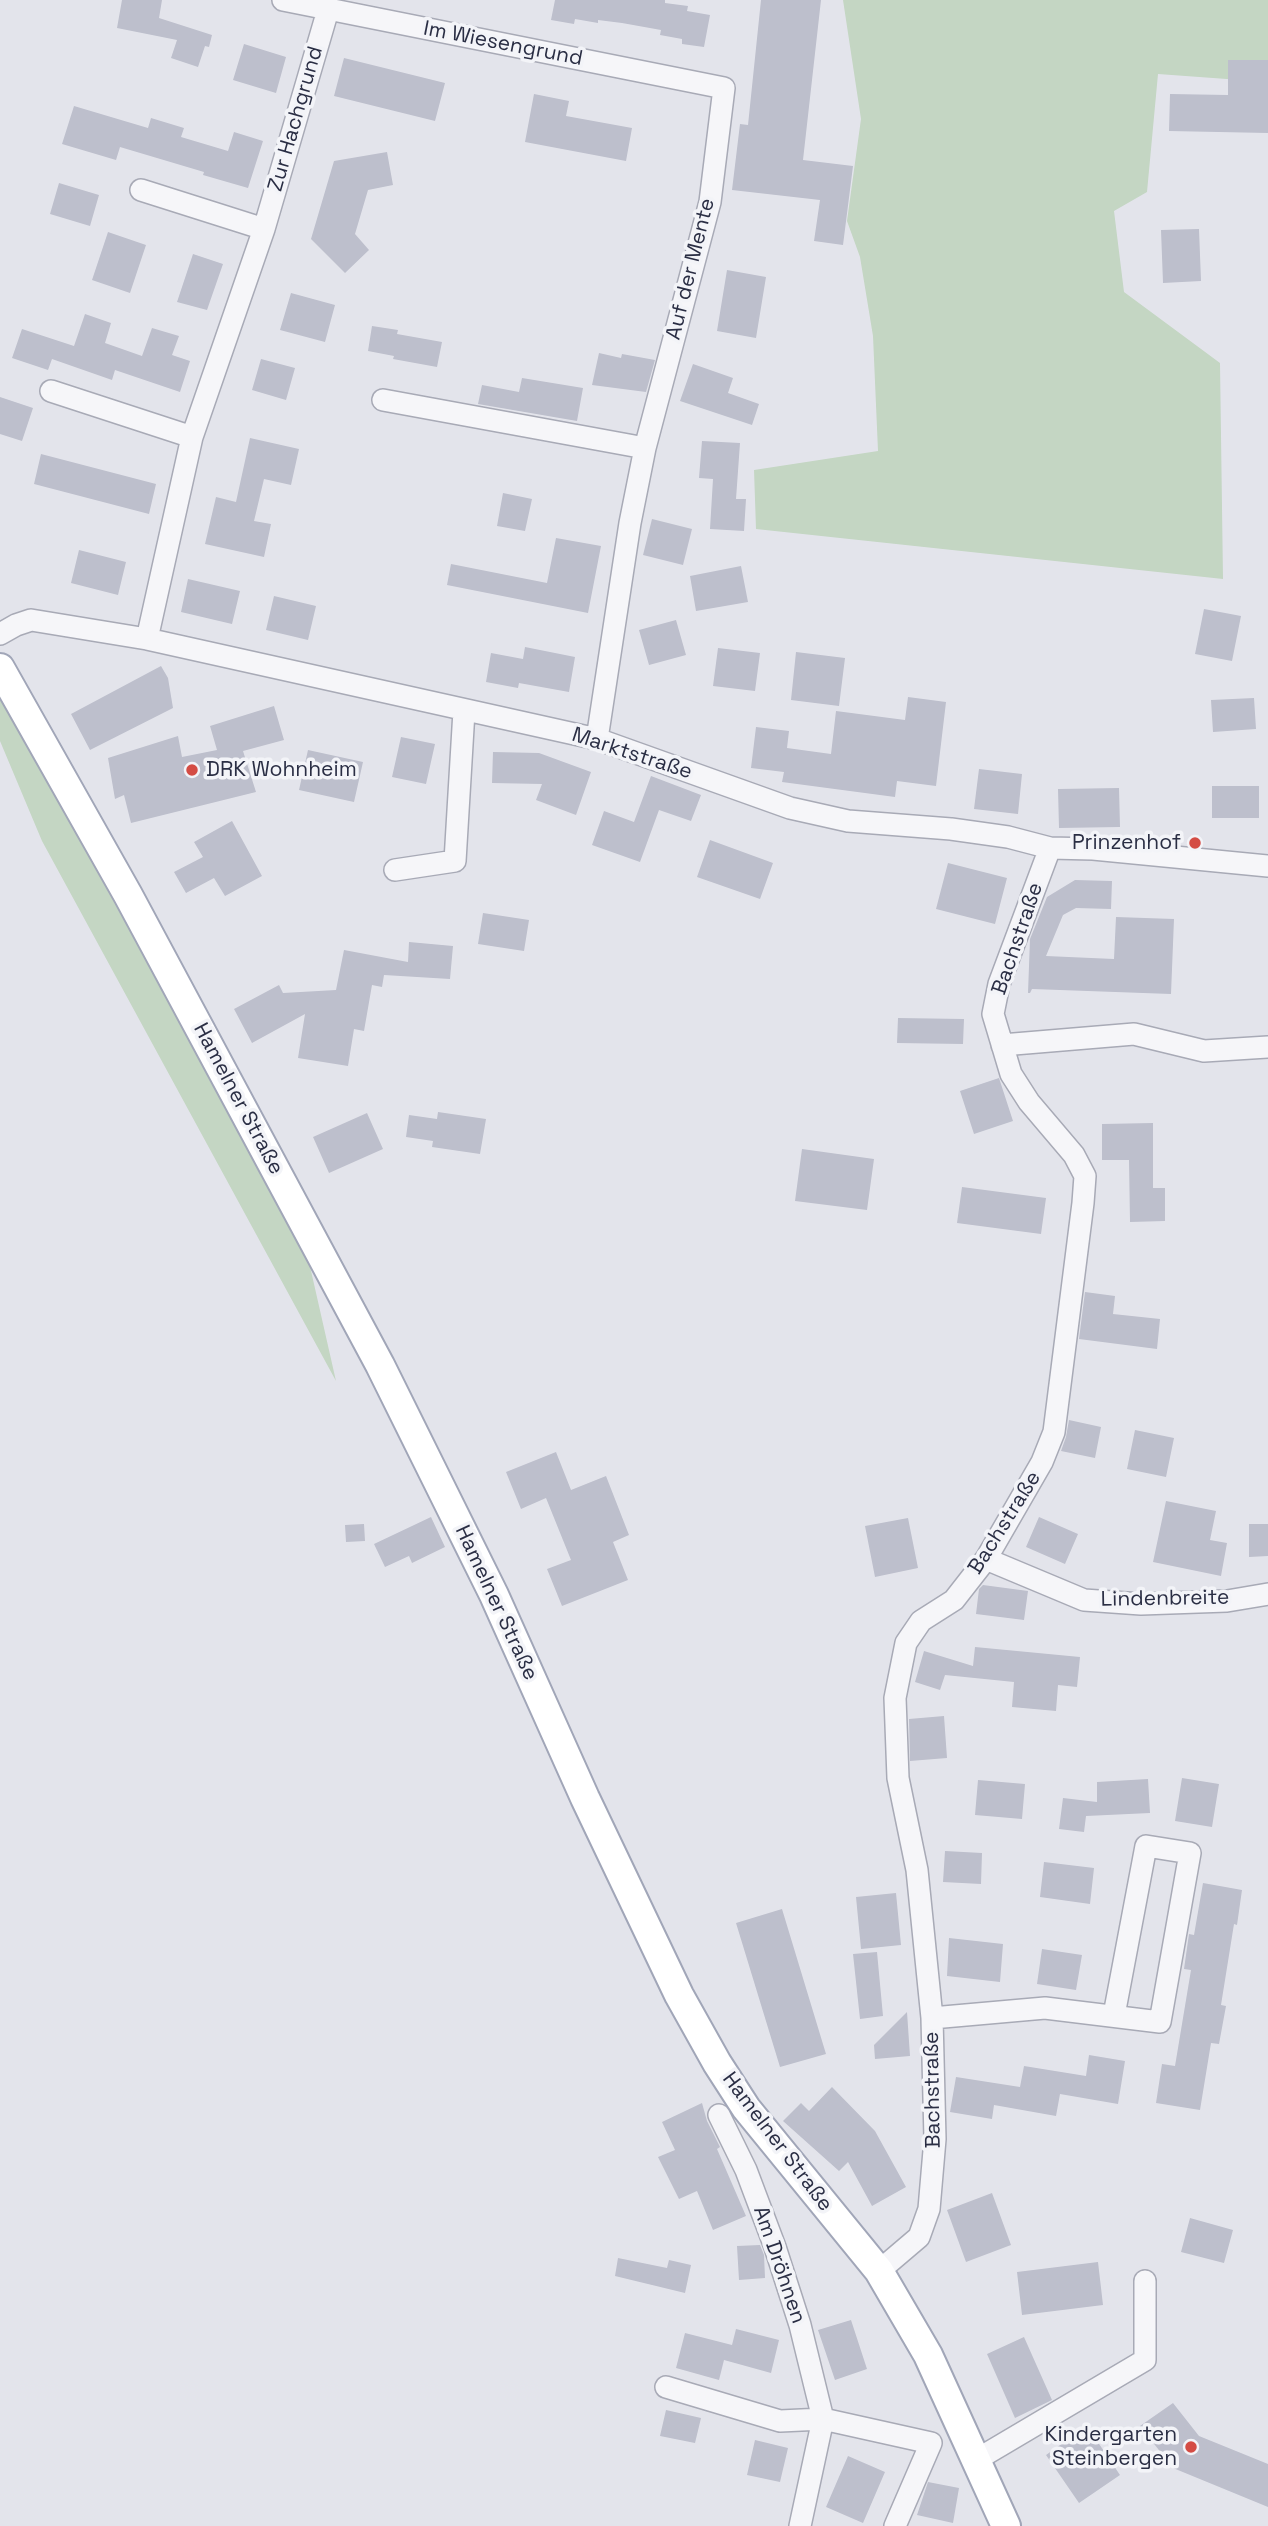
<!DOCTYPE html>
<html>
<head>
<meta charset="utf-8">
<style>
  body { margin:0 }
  canvas { display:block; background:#e3e4eb }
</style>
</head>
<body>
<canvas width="1268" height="2526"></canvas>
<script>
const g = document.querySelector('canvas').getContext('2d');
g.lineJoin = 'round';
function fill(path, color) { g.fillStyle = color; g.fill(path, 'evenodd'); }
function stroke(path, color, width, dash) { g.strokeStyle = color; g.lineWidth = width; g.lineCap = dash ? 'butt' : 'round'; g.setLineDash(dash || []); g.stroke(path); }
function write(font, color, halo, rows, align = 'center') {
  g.font = font + ' "Space Grotesk",sans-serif'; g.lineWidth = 7; g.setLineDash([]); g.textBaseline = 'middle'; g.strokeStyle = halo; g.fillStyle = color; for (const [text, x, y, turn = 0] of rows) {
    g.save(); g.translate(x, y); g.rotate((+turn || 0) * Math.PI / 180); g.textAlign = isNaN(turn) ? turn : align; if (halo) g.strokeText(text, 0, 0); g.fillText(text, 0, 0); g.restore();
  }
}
fill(new Path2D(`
  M843,0H1268V82L1158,74L1147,192L1114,211L1124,292L1220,363L1223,579L756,529L754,470L878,451L873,336L860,257L847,221L861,119Z
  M0,668L297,1209L336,1381L42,841L0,741Z`), '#c4d6c3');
fill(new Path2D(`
  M122,0H162L159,18L212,35L209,47L205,46L198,67L171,58L177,40L117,28Z
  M555,0H665V3L688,6L687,11L710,15L704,47L682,44V39L660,35L661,30L622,23L598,20V23L575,19L574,24L551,20Z
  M761,0H821L803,160L853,166L843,245L814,241L820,200L732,190L740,124L748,125Z
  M244,44L286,57L276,93L233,80Z
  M344,58L445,83L435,121L334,96Z
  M1228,60H1268V133L1169,131L1170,94L1228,95Z
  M534,94L569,101L566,116L632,128L626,161L525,142Z
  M74,106L148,128L151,118L184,128L181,137L228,151L234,132L263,141L248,188L203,175L204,172L120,147L116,160L62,144Z
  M387,152L393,185L368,190L355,234L369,250L345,273L311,239L334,161Z
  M59,183L99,195L90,226L50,214Z
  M1199,229L1201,281L1163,283L1161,230Z
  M108,232L146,245L130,293L92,280Z
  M193,254L223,264L207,310L177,302Z
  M727,270L766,277L756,338L717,331Z
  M291,293L335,305L325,342L280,330Z
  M85,314L111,323L105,343L142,356L152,328L179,336L172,355L190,361L180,392L115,370L112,380L52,359L48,370L12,358L22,329L74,346Z
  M372,326L398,330L397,334L442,342L437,367L393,359L394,356L368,351Z
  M599,353L621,358L622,354L655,360L646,392L592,385Z
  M261,359L295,368L286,400L252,390Z
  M693,364L733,378L728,393L759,404L752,425L680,401Z
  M522,378L583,388L577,421L478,404L482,385L519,392Z
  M0,397L33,408L22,441L0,434Z
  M250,438L299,449L291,485L264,479L254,521L271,524L264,557L205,544L216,497L236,502Z
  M702,441L740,443L736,499H746L744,531L710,529L713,479L699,478Z
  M41,454L156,484L149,514L34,484Z
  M503,493L532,499L525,531L497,526Z
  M652,519L692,529L683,565L643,555Z
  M556,538L601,546L588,613L447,585L451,564L547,583Z
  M79,550L126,562L118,595L71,583Z
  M741,566L748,602L696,611L690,576Z
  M188,579L240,591L232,624L181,612Z
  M274,596L316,606L308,640L266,630Z
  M1204,609L1241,616L1232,661L1195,654Z
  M676,620L686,655L649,665L639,630Z
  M525,647L575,657L569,692L519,683L518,688L486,682L491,653L523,659Z
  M718,648L760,653L755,691L713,686Z
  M796,652L845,658L839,706L791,700Z
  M161,666L168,678L173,708L90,750L71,714Z
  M908,697L946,702L936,786L897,781L895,797L782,782L784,772L751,768L756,727L789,731L787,748L831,754L836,711L905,720Z
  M1254,698L1256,729L1213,732L1211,700Z
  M274,706L284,740L243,751L256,792L131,823L124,795L115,799L108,758L178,736L182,757L217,750L210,726Z
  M401,737L435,744L426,784L392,777Z
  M308,750L363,762L354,802L299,790Z
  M493,752L539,753L591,772L576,815L536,800L542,784L492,783Z
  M979,769L1022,774L1018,814L974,809Z
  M651,776L701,795L691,821L659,810L640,862L592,845L604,811L634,822Z
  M1212,786H1259V818H1212Z
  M1119,788L1120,827L1059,828L1058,789Z
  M232,821L262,876L225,896L214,878L186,893L174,872L203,857L194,842Z
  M710,840L773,863L760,899L697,877Z
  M948,863L1007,878L995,924L936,909Z
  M1075,880L1112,881L1111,909L1076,908L1063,915L1046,956L1114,959L1116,917L1174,919L1171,994L1032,989L1030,993H1028L1030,939L1047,897Z
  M483,913L529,920L524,951L478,944Z
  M409,942L453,946L450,979L384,975L382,987L372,985L364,1031L354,1029L348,1066L298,1058L305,1014L252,1043L234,1009L279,985L283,993L336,990L344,950L408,962Z
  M898,1018L964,1019L963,1044L897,1043Z
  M999,1078L1013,1121L974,1134L960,1091Z
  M438,1112L486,1119L480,1154L432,1147L433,1141L406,1137L409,1115L437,1119Z
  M367,1113L383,1149L329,1173L313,1137Z
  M1153,1123V1188H1165V1221L1130,1222L1129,1160H1102V1124Z
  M802,1149L874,1159L867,1210L795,1201Z
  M962,1187L1046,1198L1041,1234L957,1223Z
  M1085,1292L1115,1296L1113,1314L1160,1319L1157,1349L1079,1339Z
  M1069,1420L1101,1427L1095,1458L1061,1451L1066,1437Z
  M1135,1430L1174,1438L1166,1477L1127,1469Z
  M556,1452L571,1490L606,1476L629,1535L613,1542L628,1580L562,1606L547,1569L571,1560L546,1498L521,1509L506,1472Z
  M1166,1501L1216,1511L1210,1540L1227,1543L1221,1576L1153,1562Z
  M431,1517L445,1547L412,1563L409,1556L385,1567L374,1544Z
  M1039,1517L1078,1534L1065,1564L1026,1547Z
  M908,1518L918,1568L875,1577L865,1526Z
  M364,1524L365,1541L346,1542L345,1525Z
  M1249,1524H1268V1556L1249,1557Z
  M983,1585L1028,1591L1024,1620L976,1614L979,1589Z
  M975,1647L1080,1657L1077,1687L1058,1685L1056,1711L1012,1707L1014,1682L945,1675L940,1690L915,1682L924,1651L973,1666Z
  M944,1716L947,1758L910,1761L909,1719Z
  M1182,1778L1219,1784L1212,1827L1175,1821Z
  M1148,1779L1150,1813L1086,1816L1084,1832L1059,1829L1063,1798L1097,1802V1782Z
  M978,1780L1025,1784L1022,1819L975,1815Z
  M945,1851L982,1853L981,1884L943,1882Z
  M1044,1862L1094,1868L1090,1904L1040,1897Z
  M1203,1883L1242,1890L1237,1925L1234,1924L1221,2005L1226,2006L1219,2044L1211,2043L1200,2110L1156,2103L1162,2064L1175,2066L1191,1970L1184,1969L1189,1934L1194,1935Z
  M896,1893L901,1945L861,1949L856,1897Z
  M782,1909L826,2054L780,2067L736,1923Z
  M949,1938L1003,1944L1000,1982L947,1976Z
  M1042,1949L1082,1955L1076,1990L1037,1984Z
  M877,1952L883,2016L860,2019L853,1954Z
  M907,2012L910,2056L875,2059L874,2045Z
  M1089,2055L1125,2061L1118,2104L1060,2094L1056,2116L994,2105L992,2119L950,2112L956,2077L1020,2087L1024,2066L1086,2076Z
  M832,2087L875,2131L906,2187L872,2206L848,2162L839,2171L783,2121L801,2103L809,2111Z
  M702,2103L707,2121L720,2147L717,2149L746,2216L713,2230L697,2191L679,2199L658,2157L675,2150L662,2122Z
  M992,2193L1011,2245L966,2262L947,2210Z
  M1190,2218L1233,2230L1224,2263L1181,2252Z
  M760,2245L764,2255L765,2278L739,2280L737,2246Z
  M618,2258L667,2268L669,2260L691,2265L685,2293L615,2276Z
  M1098,2262L1103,2305L1022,2315L1017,2272Z
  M851,2320L867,2369L835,2380L818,2330Z
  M736,2329L779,2340L771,2373L724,2360L719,2380L676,2368L685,2333L732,2345Z
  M1024,2337L1052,2400L1015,2418L987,2354Z
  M1173,2403L1199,2436L1268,2464V2507L1173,2468L1140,2426Z
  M666,2410L701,2418L695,2443L660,2436Z
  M1087,2426L1120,2475L1079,2503L1046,2455Z
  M755,2440L788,2448L780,2482L747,2475Z
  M848,2456L885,2472L863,2523L826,2507Z
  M928,2482L959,2488L953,2523L917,2515Z`), '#bdbfcc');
const minor = new Path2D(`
  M283,0L724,88L710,202L645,448L630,523L597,739
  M141,190L264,229
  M51,391L192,437
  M383,400L645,448
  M0,634L16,625L31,620L147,639L597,739L790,808L848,821L951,829L1008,837L1050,848L1093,849L1268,866
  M147,639L192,437L264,229L328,10
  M395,870L455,861L464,711
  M1002,1045L1134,1034L1204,1051L1268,1047
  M986,1559L1084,1600L1141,1604L1227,1601L1268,1594
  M932,2018L1045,2008L1160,2022L1190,1853L1146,1846L1114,2015
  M719,2115L746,2170L775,2247L800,2325L823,2419L800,2526
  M879,2271L919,2237L929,2209L935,2139L932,2018L917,1870L898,1778L895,1698L906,1643L921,1621L954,1600L986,1559L1042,1462L1054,1432L1083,1203L1085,1176L1074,1155L1029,1102L1011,1074L993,1014L999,984L1050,848
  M666,2387L780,2421L823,2419L931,2443
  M976,2460L1145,2360V2281
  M895,2526L931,2443`);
const major = new Path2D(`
  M0,668L128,895L380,1365L494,1595L585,1798L679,1995L717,2063L746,2108L879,2271L928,2355L1006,2526`);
stroke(minor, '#a8aab6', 24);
stroke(major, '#a1a6b8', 32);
stroke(minor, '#f6f6f9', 21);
stroke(major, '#fff', 28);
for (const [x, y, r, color] of [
  [192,770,7,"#d44c44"],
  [1195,843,7,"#d44c44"],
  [1191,2447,7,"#d44c44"]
]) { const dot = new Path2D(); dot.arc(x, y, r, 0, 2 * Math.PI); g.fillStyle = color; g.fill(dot); stroke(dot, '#f3f4f8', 2.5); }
write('21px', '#2a2e44', '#f3f4f8', [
  ["Im Wiesengrund",503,44,11],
  ["Zur Hachgrund",296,119,-74],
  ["Auf der Mente",691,269,-76],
  ["Marktstraße",632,754,18],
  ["Bachstraße",1018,939,-71],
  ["Hamelner Straße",238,1099,62],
  ["Bachstraße",1005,1523,-58],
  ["Lindenbreite",1165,1599,-1],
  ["Hamelner Straße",496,1603,65],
  ["Bachstraße",933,2090,-91],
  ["Hamelner Straße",777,2142,53],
  ["Am Dröhnen",779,2265,71]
]);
write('21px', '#2a2e44', '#f3f4f8', [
  ["DRK Wohnheim",206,770,"left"],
  ["Prinzenhof",1181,843],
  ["Kindergarten",1177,2435],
  ["Steinbergen",1177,2459]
], 'right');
</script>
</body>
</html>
